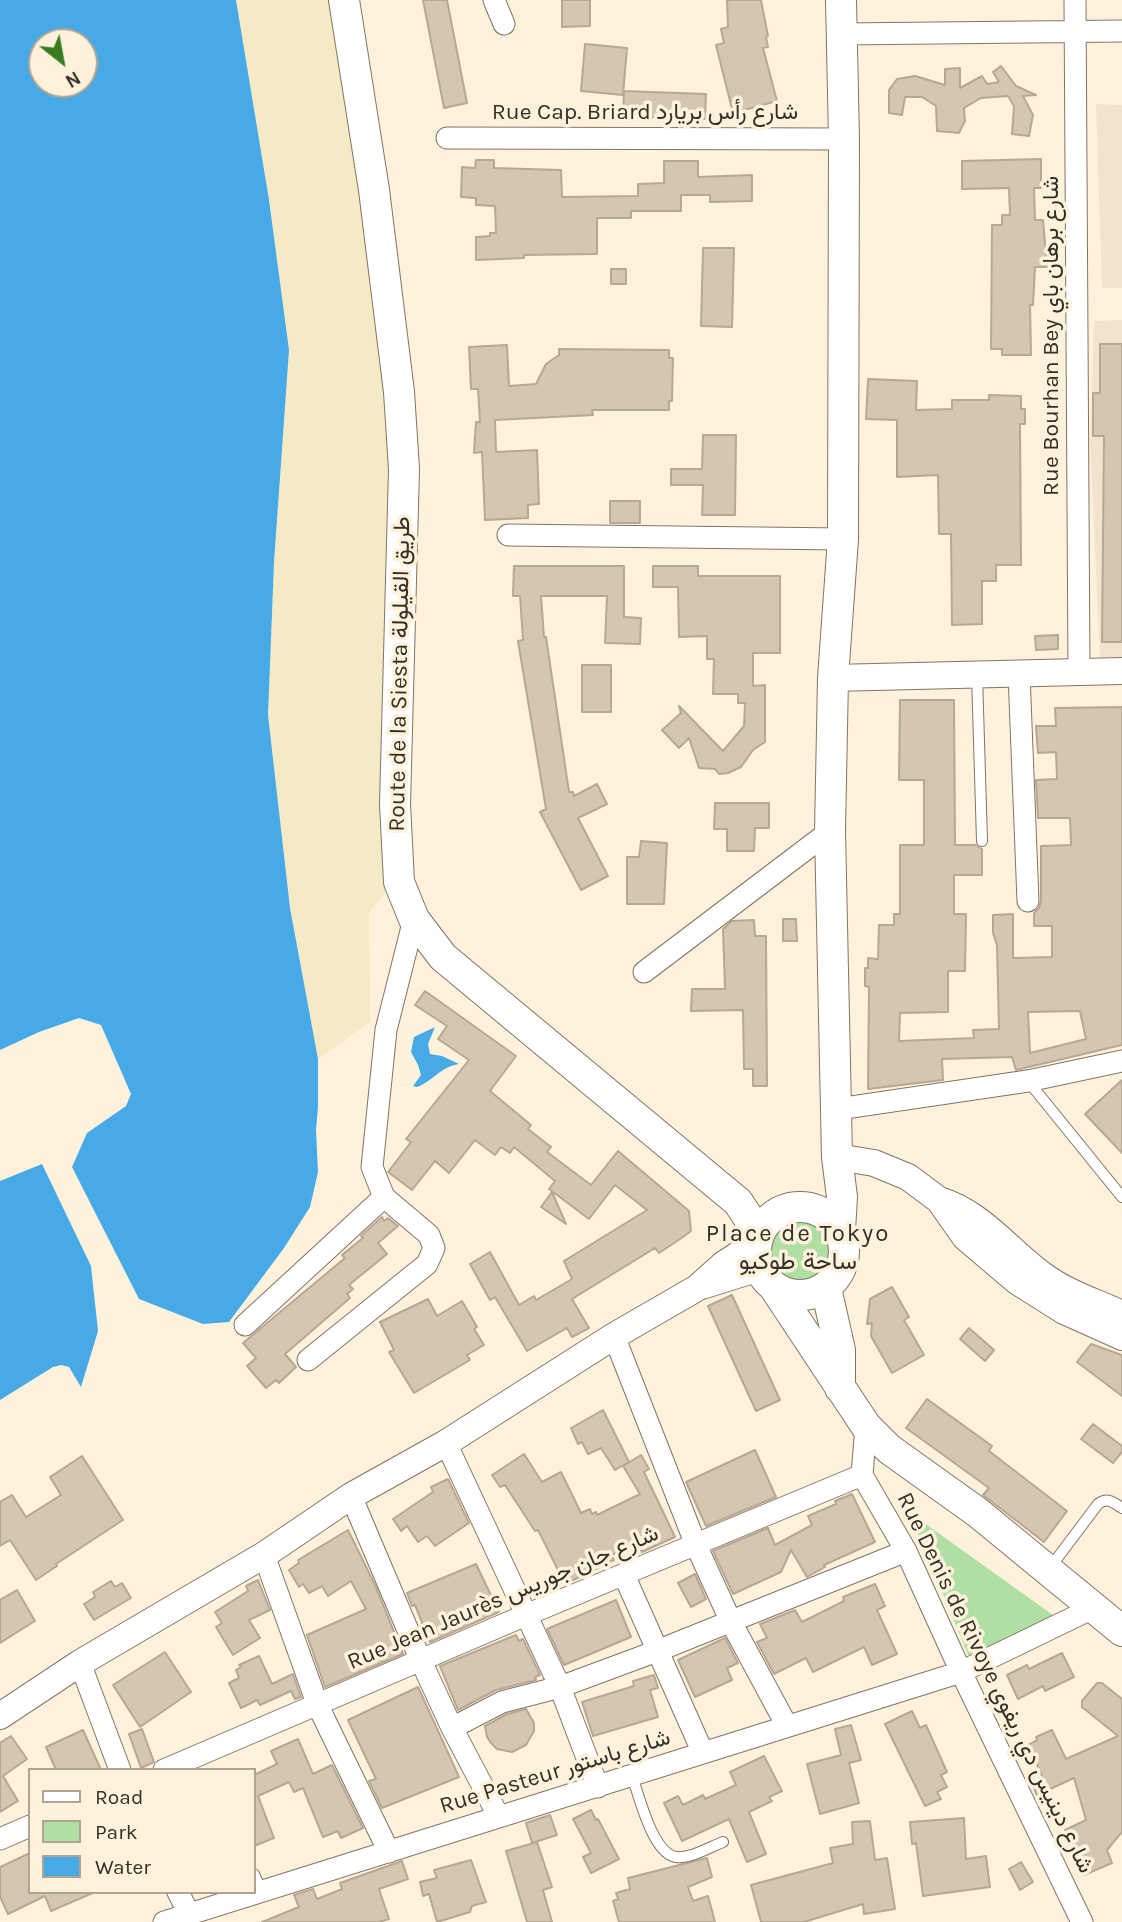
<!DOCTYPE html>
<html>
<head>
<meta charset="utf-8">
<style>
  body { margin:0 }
  #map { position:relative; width:1122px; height:1922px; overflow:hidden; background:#fff2dd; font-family:Karla,sans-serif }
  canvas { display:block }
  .legend { position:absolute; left:28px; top:1768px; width:228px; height:126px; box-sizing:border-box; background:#fff2dd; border:2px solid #aea494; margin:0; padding:9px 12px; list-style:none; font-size:21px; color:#342f27 }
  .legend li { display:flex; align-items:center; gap:14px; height:35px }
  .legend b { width:35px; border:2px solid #aea494 }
  .north { position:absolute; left:28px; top:28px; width:70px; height:70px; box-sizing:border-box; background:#fff2dd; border:2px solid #aea494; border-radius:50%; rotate:149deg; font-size:19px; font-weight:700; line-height:28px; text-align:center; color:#342f27 }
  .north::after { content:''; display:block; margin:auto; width:24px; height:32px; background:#387c1f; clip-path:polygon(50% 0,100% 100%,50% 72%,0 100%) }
</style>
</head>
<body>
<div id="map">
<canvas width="1122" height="1922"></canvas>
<ul class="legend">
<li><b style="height:9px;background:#fff"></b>Road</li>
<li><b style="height:19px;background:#afdfa3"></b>Park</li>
<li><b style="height:19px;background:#47a9e6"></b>Water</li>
</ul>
<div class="north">N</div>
</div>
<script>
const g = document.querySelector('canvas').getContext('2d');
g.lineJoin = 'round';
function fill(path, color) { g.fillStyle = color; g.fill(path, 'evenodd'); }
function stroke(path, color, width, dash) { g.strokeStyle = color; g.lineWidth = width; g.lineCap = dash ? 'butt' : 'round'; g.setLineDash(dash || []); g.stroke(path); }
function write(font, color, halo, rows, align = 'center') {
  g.font = font + ' Karla,Vazirmatn,sans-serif'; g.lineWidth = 7; g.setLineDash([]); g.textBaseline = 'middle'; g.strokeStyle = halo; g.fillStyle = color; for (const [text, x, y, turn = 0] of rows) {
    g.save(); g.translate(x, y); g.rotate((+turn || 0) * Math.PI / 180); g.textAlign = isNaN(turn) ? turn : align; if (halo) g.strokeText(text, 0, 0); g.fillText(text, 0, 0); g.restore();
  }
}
fill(new Path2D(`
  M1096,104L1122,105V288H1102Z
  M1122,320V658L1100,657L1090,443L1094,321Z`), '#f2e3d1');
fill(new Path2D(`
  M765 1250a36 36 0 1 1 72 0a36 36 0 1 1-72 0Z
  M909,1512L1057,1618L969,1657Z`), '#afdfa3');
fill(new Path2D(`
  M236,0H339L401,442L395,880L369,913L370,1022L318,1059L290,908L268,715L274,562L289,350L269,200Z`), '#f4eac5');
fill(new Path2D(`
  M0,0H236L269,200L289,350L274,562L268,715L290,908L318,1059V1107L316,1130L318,1172L310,1207L284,1248L229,1322L203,1324L139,1299L72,1167L87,1133L126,1106L131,1094L101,1025L79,1018L39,1032L0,1050ZM42,42H84V84H42Z
  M435,1027L428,1044L430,1054L442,1056L459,1064C438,1068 435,1080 417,1087L413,1086L421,1075L418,1065L411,1052L414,1037Z
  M42,1164L91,1266L98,1331L81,1387L69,1367L61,1365L53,1367L0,1400V1181Z`), '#47a9e6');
const building = new Path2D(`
  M423,0H447L467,103L444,108Z
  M562,0H590V26L562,27Z
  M727,0H761L768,36L766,37L768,47L763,48L777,101L733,113L716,45L724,43L721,29L728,27Z
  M585,44L627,48L623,95L581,91Z
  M1001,66L1016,86L1036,95L1023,96L1033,115L1029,136L1012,134L1014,106L1008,96L981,98L964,108L965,121L959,133L937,131L936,106L922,97H905L902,115L889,113V90L897,79L915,76L945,85V69L960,68V88L982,76L987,84L999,82L993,72Z
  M624,91L706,94L705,119L623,116Z
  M1041,159V188H1034L1035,220H1043L1047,267H1035L1033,305H1030L1031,355H1002V349H991L992,225H1002V215H1010L1009,188L962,189V161Z
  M476,160H494V168L561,170L562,197L638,196V184L664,183V161H698V177L752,175V201L710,202V195H681V211H631V218H597V254L524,255V258L476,260V237L490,236V233H496L495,206L476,205V198L461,197L462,167L475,168Z
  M703,248H734L732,327L701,326Z
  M611,269H626V284H611Z
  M1100,344H1122V642H1102L1104,436H1093V393H1100Z
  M507,345L509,386L536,384L546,364L559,355V349L669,350V358H673L672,401H669V410H592L593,415L495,420L496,452L537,450L539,504L528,505V518L485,520L482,452L474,453L476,422H480L478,389H471L469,347Z
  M868,379L917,381L916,410L952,409V400H989V395L1021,396V409H1025V424H1020L1021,565H996V581H982V624L952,625L951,534H939L938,475L897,477V420L866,419Z
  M703,435H736L735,515H702L703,485H671V469H702Z
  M610,501H640V523H610Z
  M514,566H624V617L641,618L640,644L605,643L607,596H541L544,637H546L569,792H573L574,796L597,784L607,804L578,818L608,876L581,890L540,812L546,809L518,641L523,640L520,596H513Z
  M653,566H698V576H780V653H753V686L765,685V742L753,750L741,767L728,773L719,774L715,769L699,768L689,738L679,748L662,730L681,713L679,706L723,751L744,726L745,703H738V694H713L714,659H707V636L679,637L678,587H653Z
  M1058,635V649L1036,650L1035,636Z
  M582,665H611V712H582Z
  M900,700H954L955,845H975L982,849V875H954V914H966L965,971H948V1012L900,1013L899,1041L974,1038L973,1030L999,1029L997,945L993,933V915L1013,914V958L1052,957V926H1034V913L1039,908L1041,901V846L1071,845L1070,818H1038L1036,780L1057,779L1056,752L1038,753L1036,726H1056L1055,708L1122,707V1045L1016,1070L1012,1057L942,1059L943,1080L868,1089L869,987L865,986V968H868V958L878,959L879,925H894V914H900V845H924V780H899ZM1080,1011L1086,1039L1030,1053L1028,1012Z
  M715,803H769V828H755L754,851H727V829H714Z
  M641,841L667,843L664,904H627V857H639Z
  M783,919H796L797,941H783Z
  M754,920L755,936H766L767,1086H753V1069H744L743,1010L691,1011L692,989H725L723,929L732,921Z
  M425,991L516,1056L490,1091L531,1125L528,1129L551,1147L547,1152L591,1185L618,1151L689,1211L691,1231L683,1237L659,1253L655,1248L572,1299L589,1328L572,1337L567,1328L527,1351L495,1297L490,1300L470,1264L490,1252L519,1305L534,1296L536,1300L572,1279L564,1261L647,1210L615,1185L589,1219L549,1189L555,1181L514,1147L510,1153L501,1147L495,1155L475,1140L449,1173L435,1161L412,1190L388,1172L411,1142L406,1139L469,1060L438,1039L447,1026L415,1005Z
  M1122,1080V1153L1085,1114Z
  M552,1192L566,1224L541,1207Z
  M382,1217L384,1221L388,1218L398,1226L378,1243L387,1254L349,1285L353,1289L347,1294L350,1298L285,1354L296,1367L279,1383L276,1380L266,1388L247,1366L256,1358L243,1343L345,1258L342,1255L363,1238L361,1236Z
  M892,1287L909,1317L904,1320L924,1355L892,1373L871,1336L872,1323L867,1324L870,1299Z
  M732,1295L780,1400L756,1411L708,1306Z
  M428,1299L437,1316L462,1301L477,1327L474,1329L484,1345L467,1355L470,1360L414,1393L389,1352L394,1350L380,1322Z
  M969,1328L994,1350L985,1361L960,1339Z
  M1091,1344L1122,1355V1396L1077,1362Z
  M927,1399L992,1446L989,1451L1067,1511L1044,1542L983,1495L989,1488L906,1428Z
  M603,1410L629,1462L615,1470L601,1448L588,1454L582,1442L578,1444L571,1428Z
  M1093,1424L1122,1446V1452L1113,1463L1081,1439Z
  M755,1450L776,1497L706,1526L686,1482Z
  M524,1454L542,1482L561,1472L581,1513L590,1509L592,1514L596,1512L597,1515L640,1494L623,1466L641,1455L649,1469L644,1472L675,1537L642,1552L638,1543L611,1555L614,1560L569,1582L566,1576L562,1578L538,1530L535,1531L505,1485L500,1487L492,1475Z
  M82,1456L123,1520L56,1564L57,1566L36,1580L10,1540L0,1546V1502L12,1495L26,1517L61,1495L50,1477Z
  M448,1479L469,1523L435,1546L427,1536L418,1542L407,1526L401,1531L393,1519L433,1492L431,1487Z
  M852,1494L875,1542L824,1565L825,1567L807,1577L791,1550L781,1572L733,1594L713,1551L768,1528L775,1545L812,1525L808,1516L836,1504L835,1501Z
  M348,1530L375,1585L403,1654L325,1687L307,1635L366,1609L351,1581L328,1596L322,1586L309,1593L303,1584L299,1587L289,1570L299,1563L298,1560Z
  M476,1564L499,1612L430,1642L415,1605L412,1606L407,1593Z
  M695,1574L706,1599L691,1607L678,1583Z
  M258,1580L270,1610L249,1620L260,1638L233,1655L216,1627L222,1623L215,1612L248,1591L246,1586Z
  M111,1581L115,1587L122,1583L131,1598L94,1620L84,1604L95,1597L93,1592Z
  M875,1584L885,1606L877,1610L897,1654L872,1665L864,1647L813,1672L806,1658L774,1674L757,1642L767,1638L760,1624L795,1610L802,1622L844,1601L843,1597Z
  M17,1590L35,1621L0,1643V1600Z
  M616,1600L631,1637L564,1665L547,1629Z
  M516,1635L519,1641L523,1639L540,1675L535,1677L536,1680L496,1690L458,1710L440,1666Z
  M725,1638L738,1663L727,1668L732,1680L695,1697L678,1660Z
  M165,1652L191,1692L140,1727L113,1685Z
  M1062,1653L1074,1677L1045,1691L1043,1686L1018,1699L1007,1675L1027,1665L1029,1669Z
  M259,1656L272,1684L293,1674L301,1697L295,1699L291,1691L260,1705L257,1700L241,1708L229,1683L239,1678L236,1670L241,1667L239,1665Z
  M654,1675L658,1688L650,1690L658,1717L593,1736L582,1702L634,1686L633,1681Z
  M1097,1683H1102L1122,1699V1832L1107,1850L1112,1863L1084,1875L1065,1830L1086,1820L1074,1778L1037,1795L1032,1783L1043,1778L1028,1745L1037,1740L1036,1737L1052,1730L1066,1759L1118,1736L1082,1707V1701Z
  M418,1687L459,1777L382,1808L369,1781L376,1779L348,1720Z
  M526,1709L534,1723V1731L526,1745L512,1752L497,1749L491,1743L487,1737L485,1726L507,1714Z
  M912,1711L920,1728L926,1725L947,1772L941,1775L947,1787L937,1792L941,1799L925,1806L885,1724Z
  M851,1725L861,1760L849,1763L859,1803L820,1814L807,1764L841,1755L835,1729Z
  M142,1729L154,1762L141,1768L129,1734Z
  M83,1730L101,1770H56L46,1747Z
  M11,1736L27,1759L3,1776L18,1801L0,1812V1743Z
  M298,1739L313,1774L332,1765L363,1828L341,1838L338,1831L323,1837L303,1788L294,1792L289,1782L258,1796L274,1838L254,1846V1775L277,1764L271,1751Z
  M764,1756L782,1791L769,1797L772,1801L749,1812L766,1854L747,1862L729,1819L682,1841L664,1803L678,1796L683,1805L703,1795L705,1799L736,1785L730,1772Z
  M591,1810L596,1820L598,1819L619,1859L591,1873L583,1857L591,1853L573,1819Z
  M550,1815L557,1835L532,1843L526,1823Z
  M964,1818L966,1859L986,1856L990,1887L923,1896L916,1843L912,1844L910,1822Z
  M870,1821L875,1860L887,1858L895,1909L864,1914L863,1904L804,1922H761L751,1885L833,1863L830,1848L853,1844L852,1822Z
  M537,1842L552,1887L543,1890L552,1922H527L506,1851Z
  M30,1853V1892H95L51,1911L45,1896L8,1914L0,1897V1867Z
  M707,1858L712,1877L688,1887L693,1901L708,1896L715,1922H619L613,1901L618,1899L616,1893L630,1889L628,1878Z
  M471,1860L486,1902L472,1906L470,1912L437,1922L429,1894L423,1896L420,1882L437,1878L434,1870Z
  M402,1861L408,1879L379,1889L389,1919L379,1922H262L299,1907L294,1895L313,1889L317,1899L342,1889L340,1883Z
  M1021,1862L1033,1882L1020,1890L1009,1869Z`);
fill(building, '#d5c5b3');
stroke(building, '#b7a795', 2);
const service = new Path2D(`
  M977,675L982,841
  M1028,1081L1122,1197
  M1049,1569L1098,1504C1108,1497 1113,1502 1122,1508
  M632,1776C639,1795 652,1853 676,1857C690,1859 710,1847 723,1842
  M254,1874L262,1892`);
const minor = new Path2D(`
  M494,0L504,24
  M1075,0L1079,671
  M842,34L1122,31
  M447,138L844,139
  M508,535L843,539
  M1019,674L1028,901
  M644,972L830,831
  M838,1109L1028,1081L1122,1061
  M245,1325L384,1197
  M614,1336L696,1545L731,1622L787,1726
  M308,1360L427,1264L434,1248L429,1235L384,1197L372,1167L386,1030L414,919
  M866,1426L862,1475L906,1551L961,1672L1082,1922
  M446,1443L560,1687L598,1787
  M351,1496L421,1661L452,1728L499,1817
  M264,1555L318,1706L389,1852
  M624,1575L703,1753
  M80,1663L120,1770
  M452,1728L502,1702L560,1687L657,1651L906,1551
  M164,1770L526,1615L862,1475
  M0,1839L30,1826
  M178,1892L189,1914
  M164,1922L961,1672L1093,1608`);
const tertiary = new Path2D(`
  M833,678L1122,671
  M837,1157L874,1163L908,1177L939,1200L965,1237L1018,1282L1064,1311L1122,1337
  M939,1200C982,1213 1009,1251 1044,1276C1067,1293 1096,1302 1122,1314
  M705,1285L759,1268
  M0,1716L80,1663L264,1555L351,1496L446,1443L614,1336L697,1288L724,1264L756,1243`);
const secondary = new Path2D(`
  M344,0L374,190L399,392L404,469L395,804L399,882L414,919L443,957L738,1202L759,1234
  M756 1251a44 44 0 1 1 88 0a44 44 0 1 1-88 0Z
  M840,1230L842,1197L837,1157L830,831L833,678L843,539L844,139L841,0
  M774,1287L866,1426L889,1449L977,1512L1122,1631
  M826,1288L840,1350V1388`);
stroke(service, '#817563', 12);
stroke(minor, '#817563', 23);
stroke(tertiary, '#817563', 28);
stroke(secondary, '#817563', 32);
stroke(service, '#fff', 10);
stroke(minor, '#fff', 21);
stroke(tertiary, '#fff', 26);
stroke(secondary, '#fff', 30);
write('23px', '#342f27', '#fff2dd', [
  ["Rue Cap. Briard شارع رأس بريارد",645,112],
  ["Rue Bourhan Bey شارع برهان باي",1051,336,-90],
  ["Route de la Siesta طريق القيلولة",400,674,-89],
  ["Rue Jean Jaurès شارع جان جوريس",503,1598,-23],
  ["Rue Denis de Rivoye شارع دينيس دي ريفوي",995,1683,64],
  ["Rue Pasteur شارع باستور",555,1772,-17]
]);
g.letterSpacing = '2px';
write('24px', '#342f27', '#fff2dd', [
  ["Place de Tokyo",798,1234],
  ["ساحة طوكيو",798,1262]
]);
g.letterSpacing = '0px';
</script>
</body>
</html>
